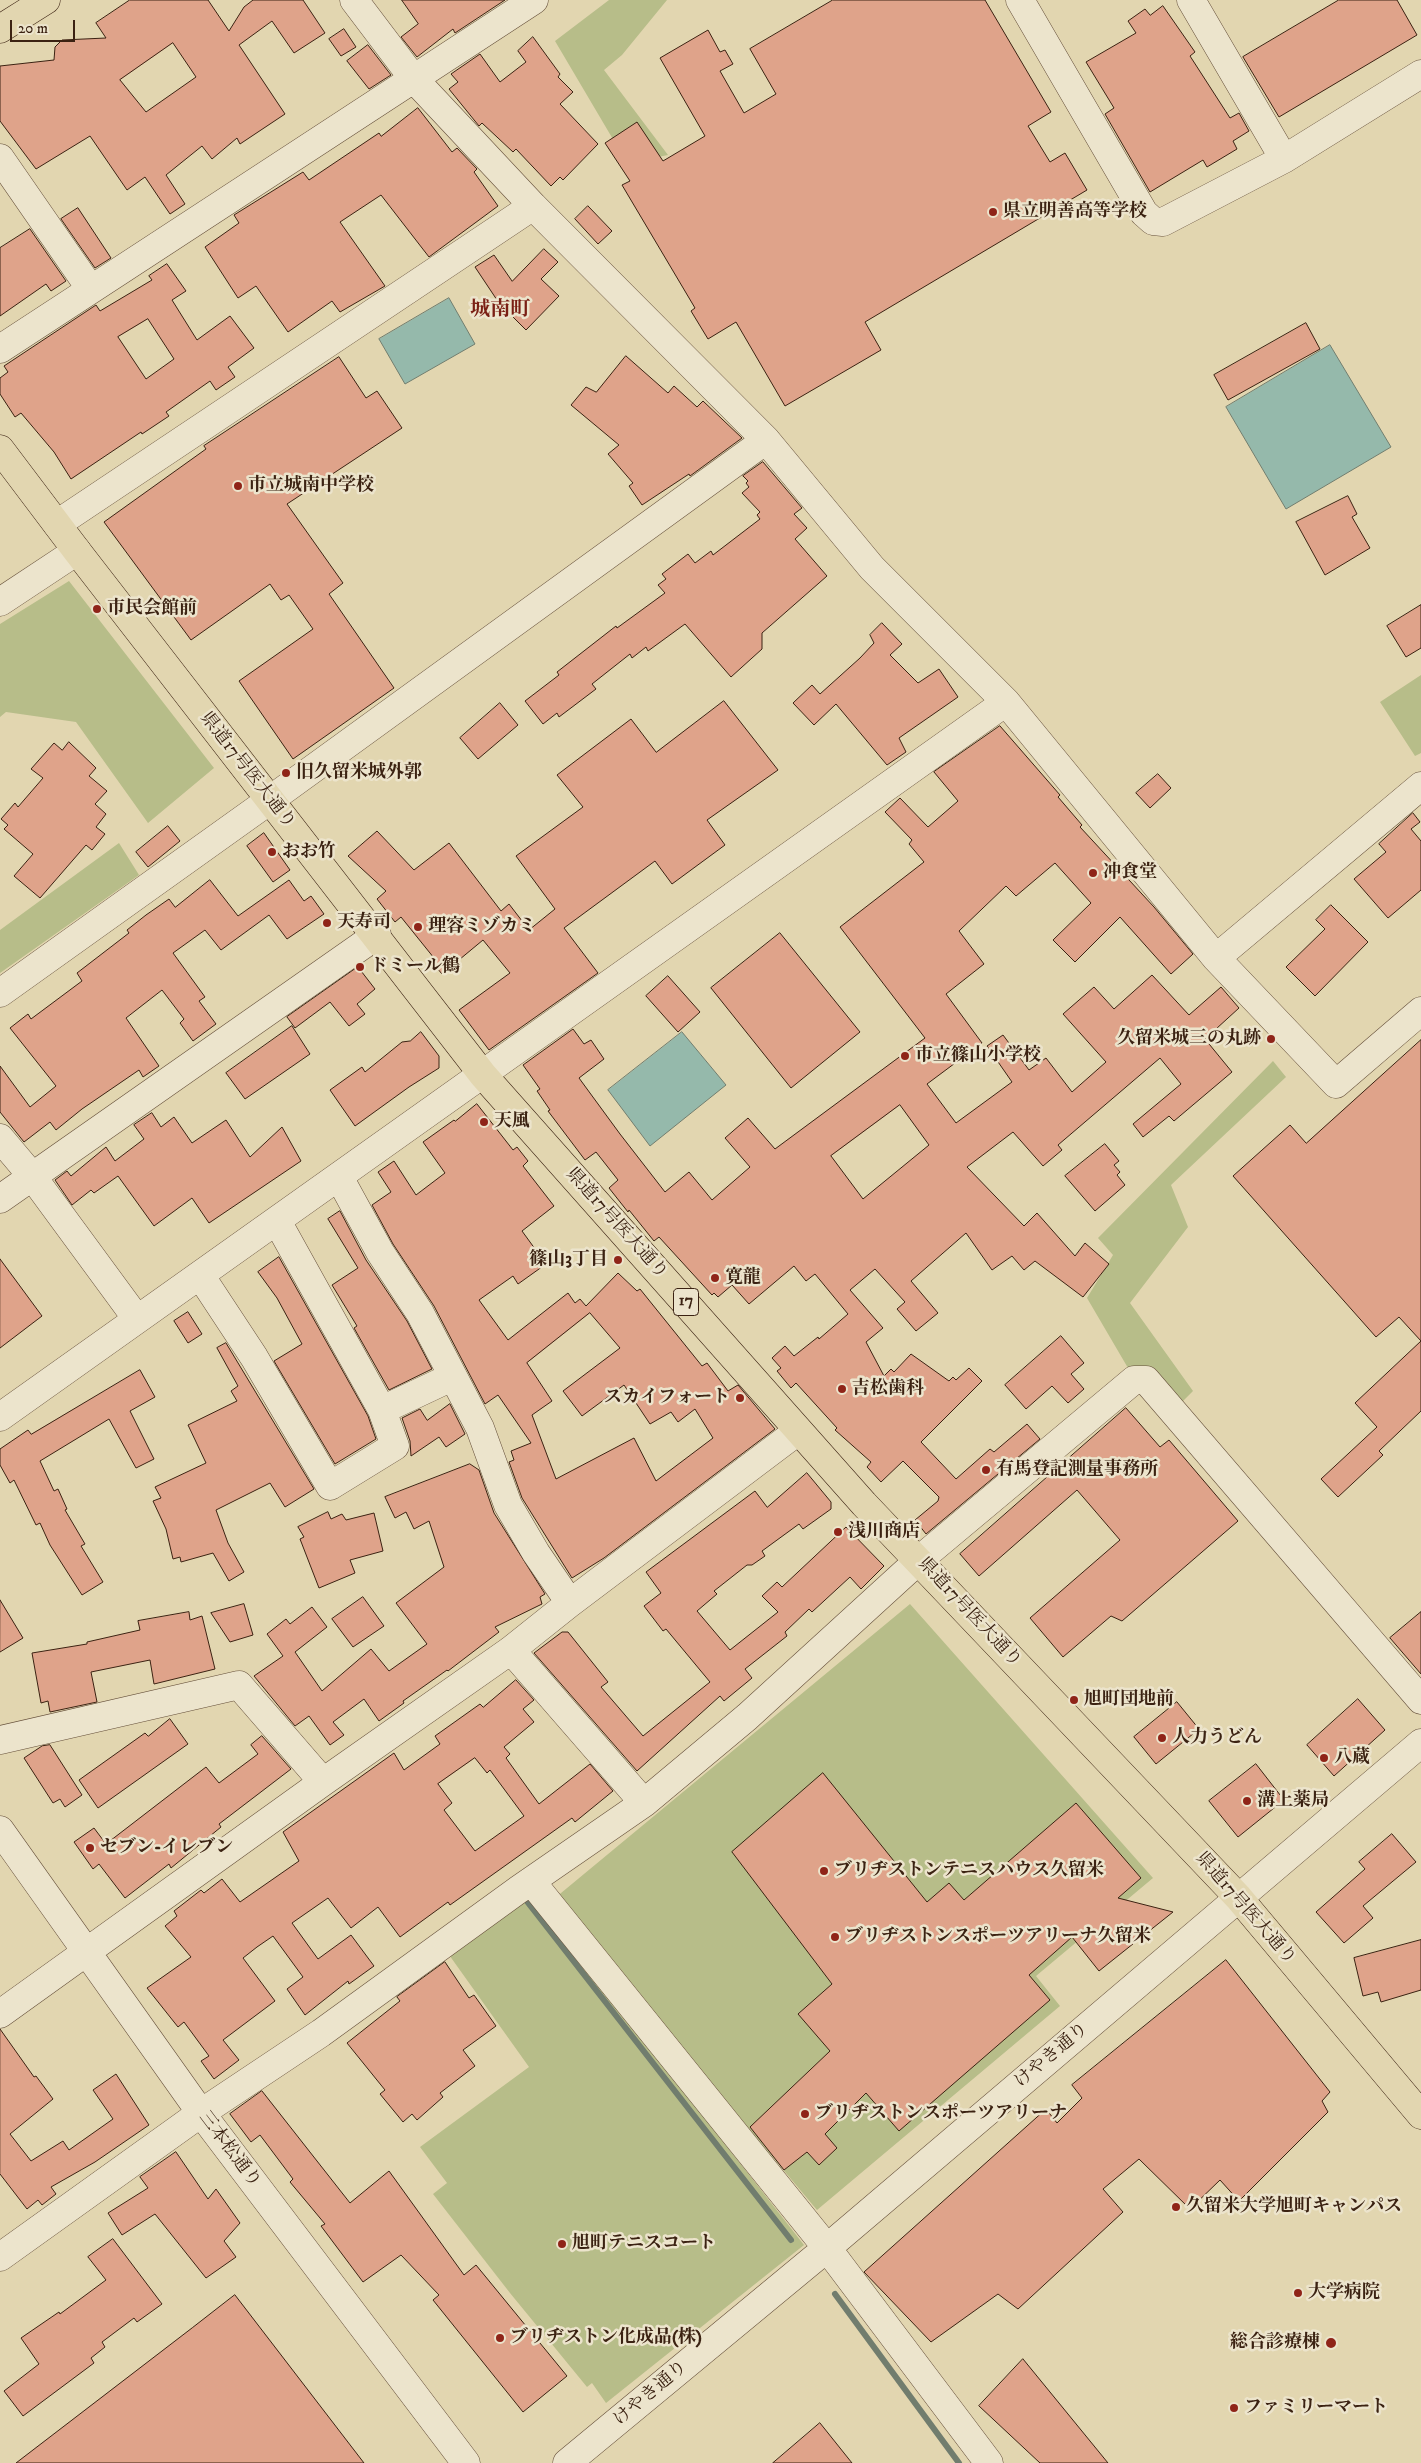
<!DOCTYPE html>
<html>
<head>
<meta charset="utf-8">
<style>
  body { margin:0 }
  #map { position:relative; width:1421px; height:2463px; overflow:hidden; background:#e2d6b0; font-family:"IM FELL DW Pica",serif }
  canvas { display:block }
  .scale { position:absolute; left:10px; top:20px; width:65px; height:22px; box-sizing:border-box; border:2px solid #3b2212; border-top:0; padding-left:6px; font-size:15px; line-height:18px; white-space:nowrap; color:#3b2212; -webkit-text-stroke:4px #ece4cc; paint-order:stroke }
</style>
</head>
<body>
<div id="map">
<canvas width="1421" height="2463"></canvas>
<div class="scale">20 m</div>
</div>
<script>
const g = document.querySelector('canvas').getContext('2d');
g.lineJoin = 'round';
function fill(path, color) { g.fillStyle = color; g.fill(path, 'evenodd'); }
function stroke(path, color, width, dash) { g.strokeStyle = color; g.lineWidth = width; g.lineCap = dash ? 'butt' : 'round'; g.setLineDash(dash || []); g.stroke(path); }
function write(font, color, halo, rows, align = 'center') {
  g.font = font + ' "IM FELL DW Pica","Noto Serif JP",serif'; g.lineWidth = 5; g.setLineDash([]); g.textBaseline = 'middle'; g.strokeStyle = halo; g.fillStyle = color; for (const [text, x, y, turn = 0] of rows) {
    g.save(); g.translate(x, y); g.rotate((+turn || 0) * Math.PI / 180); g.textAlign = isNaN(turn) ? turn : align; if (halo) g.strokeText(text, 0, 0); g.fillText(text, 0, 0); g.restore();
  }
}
fill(new Path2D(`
  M609,0H667L622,55L604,70L668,155L627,163L555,41Z
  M69,581L214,768L148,823L76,722L6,712L0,717V624Z
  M1421,675V753L1415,756L1380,702Z
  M119,843L139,875L0,973V930Z
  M1273,1061L1286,1077L1171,1185L1188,1227L1130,1303L1193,1391L1181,1403L1128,1368L1087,1298L1113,1255L1098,1238Z
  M910,1604L1153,1878L1036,1976L1060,2006L817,2210L555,1898Z
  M529,1893L804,2245L606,2403L592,2383L587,2387L510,2293L433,2194L447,2183L420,2147L529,2067L447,1952Z`), '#b7bd89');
const water = new Path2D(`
  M449,298L475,344L405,384L379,339Z
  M1330,345L1391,447L1286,509L1226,407Z
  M682,1032L726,1085L650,1146L608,1090Z`);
fill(water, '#95b9ab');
stroke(water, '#717d6e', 1);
stroke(new Path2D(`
  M522,1895L791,2240
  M835,2294L959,2463`), '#717d6e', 6);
const building = new Path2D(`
  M130,0H208L229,31L244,7L253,0H303L325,33L294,53L272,21L239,45L285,114L240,144L237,138L212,159L202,146L166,175L185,204L170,214L145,177L127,190L90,136L36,169L0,121V66L54,60L55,47L62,40L106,38L96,23ZM173,43L196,77L146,112L120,80Z
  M402,0H505L455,33L453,29L417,57L401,37L418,24Z
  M833,0H985L1051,112L1028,126L1050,162L1065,153L1087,190L865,322L881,350L785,406L736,322L708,339L691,311L695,308L622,185L630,181L605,143L637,122L663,161L705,136L660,58L708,30L720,52L725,50L733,64L720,71L744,113L776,94L750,49Z
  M1339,0H1397L1417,35L1279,117L1243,57Z
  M1163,6L1195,52L1190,56L1230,118L1239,113L1249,131L1233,141L1237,149L1207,167L1203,160L1150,192L1105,114L1114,108L1086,62L1136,33L1128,21L1145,9L1150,15Z
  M344,29L356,47L341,56L329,39Z
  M533,37L560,74L558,77L573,92L560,104L598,144L563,180L560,177L551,186L516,149L513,152L482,123L479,126L449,89L458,82L451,74L480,54L500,82L526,62L518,51Z
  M368,45L391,75L369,89L347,61Z
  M418,108L452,152L457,148L477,169L474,172L498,206L429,257L381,195L340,222L385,286L340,312L332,301L288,332L256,286L238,298L205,247L239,223L234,215L303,172L309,180L379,133L381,136Z
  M588,206L612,231L598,244L575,219Z
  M78,208L111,258L95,268L61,219Z
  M30,229L66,281L51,291L46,284L0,316V248Z
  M544,249L558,262L541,279L559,296L526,330L499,303L475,267L494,255L512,281Z
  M167,264L186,291L172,300L197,340L230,316L254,348L228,367L235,377L216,390L210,381L166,412L169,416L142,434L141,432L71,479L54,452L21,413L15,417L0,394V378L8,372L4,366L96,305L100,311L152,280L149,276ZM148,319L174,359L146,379L118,337Z
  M1306,323L1320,349L1228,400L1214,375Z
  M626,356L668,393L674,386L697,407L703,401L742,438L690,476L689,474L642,505L629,486L633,483L608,454L619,445L571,405L586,387L596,392Z
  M339,357L366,398L377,391L402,428L287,504L343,583L329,594L394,688L293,759L239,681L313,629L289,595L281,600L270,584L191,640L104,522L206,449L204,446Z
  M763,462L802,508L794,514L807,528L795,539L827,576L762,633V649L731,677L685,624L648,651L646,647L632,658L630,654L592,684L596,689L559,717L557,713L543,724L525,701L559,675L557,672L616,626L617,628L665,593L658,585L666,579L662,574L688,554L695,563L711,551L713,555L760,519L757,515L760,512L742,493L749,487L746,483L748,481L743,476Z
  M1348,496L1357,514L1352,517L1370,548L1325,575L1296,522Z
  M1421,605V648L1406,657L1387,626Z
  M882,623L902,644L890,655L918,683L939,669L958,697L899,738L906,752L887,765L836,704L814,725L793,703L812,685L820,694L860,658L874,643L870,635Z
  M724,701L778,770L707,820L725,845L672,884L655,861L564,928L598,973L489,1050L459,1010L510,973L483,940L442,974L431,961L434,958L405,922L401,917L395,922L377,899L386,891L348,856L377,831L414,870L449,843L501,911L509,904L529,930L555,909L516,856L583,807L557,775L631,719L656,752Z
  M500,703L518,725L478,759L460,738Z
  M1000,726L1060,795L1058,797L1082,825L1080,827L1154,907L1193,954L1171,974L1120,917L1075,962L1053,940L1091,903L1055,863L1016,896L1006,886L959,931L984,964L946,994L982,1043L927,1084L956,1123L1012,1082L987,1046L1003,1035L1029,1070L1046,1058L1072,1092L1106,1062L1063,1014L1094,987L1114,1009L1152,975L1189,1015L1221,987L1239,1008L1205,1039L1232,1072L1174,1121L1169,1116L1143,1137L1133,1124L1181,1084L1160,1058L1058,1145L1062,1150L1043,1166L1013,1132L967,1167L1024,1226L1037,1213L1075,1256L1085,1243L1109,1264L1083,1297L1035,1261L1024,1270L1012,1256L992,1270L966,1233L911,1281L938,1313L916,1331L897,1309L905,1302L875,1269L850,1290L883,1328L866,1342L884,1376L891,1369L894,1372L911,1354L949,1381L953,1377L956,1380L969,1368L982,1381L921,1442L956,1479L990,1449L994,1452L1027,1424L1040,1439L926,1534L915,1520L938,1501L939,1497L903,1461L881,1482L867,1467L871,1462L835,1430L837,1428L796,1383L791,1388L777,1371L781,1368L772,1358L785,1346L794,1356L818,1337L819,1339L848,1314L815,1274L806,1281L794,1266L749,1304L732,1285L718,1297L714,1293L712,1295L659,1237L654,1241L629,1210L628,1212L609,1188L618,1180L596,1152L585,1160L548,1111L550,1110L537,1091L540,1089L523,1065L573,1029L584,1044L591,1040L604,1059L579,1078L620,1134L665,1192L689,1172L712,1200L750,1167L725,1138L748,1118L775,1149L925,1038L840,927L924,862L909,844L912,840L885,812L900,798L928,827L958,801L934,772ZM900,1105L929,1145L863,1199L831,1156Z
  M69,742L96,768L89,776L107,791L95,804L106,814L96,827L105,834L92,850L86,845L40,898L14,876L33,854L4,829L8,825L1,819L15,803L18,807L43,778L31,769L54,743L62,750Z
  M1158,774L1171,788L1150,808L1136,793Z
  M1413,813L1420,822L1411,829L1421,841V890L1388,918L1354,879L1386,852L1379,844Z
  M168,826L180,841L148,867L136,852Z
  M264,833L290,870L273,882L247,846Z
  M210,880L238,916L289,880L304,901L311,896L324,914L287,939L269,915L221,950L205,930L173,953L205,997L199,1001L216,1024L193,1041L180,1023L184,1019L162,990L126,1018L159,1066L143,1077L139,1070L82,1109L56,1130L50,1122L24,1142L0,1112V1066L30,1107L56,1086L10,1028L28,1014L31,1019L82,981L77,973L129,933L127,930L146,915L169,899L175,907Z
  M1331,905L1368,942L1315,996L1286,967L1325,929L1316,920Z
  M780,933L860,1032L791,1088L711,988Z
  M358,967L375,989L357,1004L365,1014L349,1026L330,1002L295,1028L287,1017Z
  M668,976L700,1012L678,1032L646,996Z
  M292,1026L310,1054L245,1099L226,1073Z
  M421,1032L439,1056V1068L409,1087L355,1126L330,1090L362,1067L365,1072L402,1042L410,1041Z
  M1421,1040V1411L1379,1451L1383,1455L1338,1497L1321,1479L1377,1427L1355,1403L1421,1341L1399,1317L1376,1337L1233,1176L1290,1125L1306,1143Z
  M477,1104L513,1150L517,1147L528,1161L523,1166L554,1206L522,1231L546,1264L518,1284L513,1276L479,1300L508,1340L568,1293L575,1303L580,1299L586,1306L618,1273L637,1291L640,1289L702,1366L707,1363L728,1391L738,1385L775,1429L604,1558L572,1578L522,1498L509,1462L514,1460L511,1451L531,1443L498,1395L485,1404L434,1306L393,1244L372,1205L391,1192L378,1172L394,1161L416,1195L445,1173L423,1142L454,1120L455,1121ZM590,1313L620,1348L563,1391L582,1416L624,1385L650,1424L671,1412L678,1422L695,1409L713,1438L656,1481L634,1438L556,1479L532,1415L552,1401L527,1363Z
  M152,1113L161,1127L174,1117L192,1143L226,1120L250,1157L282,1127L301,1161L209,1223L192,1198L154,1226L118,1176L94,1193L91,1190L72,1205L55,1180L67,1171L71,1176L106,1147L115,1161L144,1139L134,1125Z
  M1105,1144L1119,1161L1114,1165L1120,1172L1117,1175L1125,1185L1095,1211L1065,1176Z
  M340,1211L366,1260L407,1321L432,1369L389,1390L354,1328L357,1326L332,1285L358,1268L328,1219Z
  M279,1257L368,1416L376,1439L335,1464L274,1361L302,1344L277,1298L258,1272Z
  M0,1259L42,1316L0,1348Z
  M188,1312L202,1334L188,1343L174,1321Z
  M1061,1336L1084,1363L1071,1374L1084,1389L1068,1403L1052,1386L1026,1409L1005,1385Z
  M226,1343L314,1489L285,1507L270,1483L216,1510L228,1543L244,1572L229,1581L213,1553L181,1562L180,1557L173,1559L166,1529L153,1501L161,1498L155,1487L206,1463L188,1425L237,1401L231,1391L238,1386L217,1348Z
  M140,1370L155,1397L130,1411L154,1459L136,1468L109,1419L40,1461L54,1491L58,1489L67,1509L65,1510L85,1544L81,1546L103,1582L82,1595L50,1545L40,1523L36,1525L14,1480L10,1483L0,1465V1449L28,1430L31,1434Z
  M450,1404L465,1434L446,1447L439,1437L411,1456L410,1441L402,1418L420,1409L427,1420Z
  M1126,1408L1160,1447L1169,1440L1238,1521L1122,1621L1111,1616L1063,1657L1030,1618L1120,1540L1077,1490L979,1576L960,1554Z
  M470,1464L479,1470L494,1513L545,1594L540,1597L542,1604L495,1627L499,1632L448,1671L447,1670L403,1701L404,1703L379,1721L364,1699L333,1722L344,1735L330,1745L309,1716L295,1726L254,1676L283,1656L267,1634L286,1619L290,1624L312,1607L327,1627L295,1652L322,1691L371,1649L389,1671L427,1644L396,1603L444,1567L429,1521L414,1529L406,1512L395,1518L385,1497Z
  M807,1473L831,1502V1509L803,1529L799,1524L762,1551L765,1556L752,1565H747L714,1591L717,1594L697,1611L730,1650L778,1612L762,1596L777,1582L782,1587L846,1527L884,1566L861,1589L850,1577L812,1612L809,1609L785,1632L787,1636L745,1669L752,1678L724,1701L720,1696L637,1771L534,1653L562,1632H568L608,1682L601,1687L643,1736L710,1682L666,1629L663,1631L644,1606L661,1593L646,1572L755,1491L767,1507Z
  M328,1512L331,1519L342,1514L346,1520L374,1513L383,1551L350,1560L355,1573L319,1588L300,1539L304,1537L298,1527Z
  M363,1597L384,1626L353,1647L332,1619Z
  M0,1600L23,1638L0,1652Z
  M244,1604L253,1635L230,1642L211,1613Z
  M189,1612L190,1620L202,1616L215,1669L154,1684L150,1660L91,1672L97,1702L50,1712L48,1701L41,1703L32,1653L87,1644V1642L140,1630L138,1621Z
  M1421,1612V1674L1390,1638Z
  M516,1680L534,1700L523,1709L534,1722L504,1747L510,1754L506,1758L539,1804L590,1764L613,1791L575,1822L572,1818L450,1905L448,1902L400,1937L378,1907L351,1928L328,1898L292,1923L318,1959L351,1935L374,1966L349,1984L348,1981L305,2015L287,1989L303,1977L273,1936L257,1947L243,1958L275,2001L223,2040L239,2060L214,2079L201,2061L209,2056L184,2022L178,2027L147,1988L191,1957L165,1926L177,1916L174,1911L201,1890L204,1893L222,1879L240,1902L299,1861L283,1832L394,1753L404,1770L440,1744L435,1736L480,1704L483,1707ZM475,1758L487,1773L490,1770L524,1816L475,1851L444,1810L452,1803L438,1784Z
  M1358,1699L1385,1730L1334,1776L1307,1745Z
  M1177,1702L1199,1729L1156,1764L1134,1737Z
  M170,1719L188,1744L98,1808L79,1780L145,1733L148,1736Z
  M262,1736L291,1769L219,1824L221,1827L171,1868L169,1864L125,1898L99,1864L93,1869L74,1842L94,1828L106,1844L206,1767L219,1783L258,1754L251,1745Z
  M50,1745L82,1795L65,1807L60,1799L53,1803L24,1758L42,1746Z
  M1256,1764L1284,1800L1238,1837L1209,1801Z
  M823,1773L927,1902L949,1883L964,1900L1076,1803L1141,1878L1118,1898L1173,1912L1099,1971L1072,1937L1029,1975L1050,2000L899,2131L866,2093L825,2134L837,2148L819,2165L807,2152L784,2170L750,2127L830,2051L798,2014L832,1984L732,1852Z
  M1392,1834L1416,1862L1363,1906L1373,1918L1344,1943L1316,1912L1365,1869L1359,1862Z
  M1421,1940V1990L1381,2002L1378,1992L1363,1996L1354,1958Z
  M1226,1960L1330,2092L1322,2101L1328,2112L1239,2201L1220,2180L1190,2209L1139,2159L1103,2189L1123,2212L1018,2309L998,2294L931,2342L864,2272L1046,2109L1057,2123L1082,2098L1072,2085Z
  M445,1962L469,1998L474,1995L496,2026L463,2050L475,2066L440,2093L443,2097L417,2120L412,2114L403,2122L380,2094L385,2090L347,2043L400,2001L397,1997Z
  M0,2029L34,2077L36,2076L53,2099L10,2134L31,2161L63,2141L69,2150L113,2119L93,2090L116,2074L149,2125L95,2162L51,2187L56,2194L42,2205L38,2200L27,2209L0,2174Z
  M262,2091L350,2203L389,2171L464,2275L476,2265L567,2376L523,2412L433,2300L439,2295L401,2255L363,2282L321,2226L325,2224L290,2182L293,2179L260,2135L251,2142L230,2114Z
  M176,2152L208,2199L216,2189L240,2223L224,2241L236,2257L206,2278L155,2214L122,2235L108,2213L148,2188L140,2177Z
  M113,2239L162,2304L137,2322L134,2318L102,2342L105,2347L91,2358L94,2363L23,2416L4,2391L39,2364L21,2338L59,2312L60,2314L106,2280L88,2257Z
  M235,2295L364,2463H16L192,2328Z
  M1023,2359L1108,2463H1040L979,2406Z
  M820,2423L852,2463H773Z`);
fill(building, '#dfa38a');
stroke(building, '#3b2212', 1);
const minor = new Path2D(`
  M354,0L413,78L533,206L766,440L872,568L1006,702L1216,958L1336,1084L1421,1011
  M1020,0L1144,213L1153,221L1163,222L1284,159L1421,74
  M1191,0L1284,159
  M0,158L90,288
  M0,349L534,0
  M57,524L533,206
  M0,602L77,551
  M1216,958L1421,786
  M0,993L270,800L766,440
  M0,1138L32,1176L137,1319
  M339,1177L380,1252L420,1313L480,1428L508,1505L536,1553L570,1603
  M0,1199L377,935
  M277,1221L382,1410L452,1377
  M200,1275L254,1357L330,1486L395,1446L382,1410
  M0,1417L1006,702
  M511,1650L644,1803
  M0,1740L239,1685L323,1782
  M0,1830L201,2113L466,2463
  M531,1881L827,2248L989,2463
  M0,2014L323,1782L511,1650L570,1603L798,1431
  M0,2257L201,2113L321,2033L518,1890L644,1803L747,1717L919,1560L1134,1380H1146L1421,1700
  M567,2463L827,2248L1421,1743`);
const major = new Path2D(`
  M0,29L46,0
  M0,449L77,551L483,1075L864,1504L1238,1897L1421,2115`);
stroke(minor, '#654f3a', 29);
stroke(major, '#3b2212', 29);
stroke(minor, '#ece4cc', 28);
stroke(major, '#e2d6b0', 28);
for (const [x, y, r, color] of [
  [993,212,5,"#8f2418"],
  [238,486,5,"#8f2418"],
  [97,609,5,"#8f2418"],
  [286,773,5,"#8f2418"],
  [272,852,5,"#8f2418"],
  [1093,873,5,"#8f2418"],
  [327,923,5,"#8f2418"],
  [418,927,5,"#8f2418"],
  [360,967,5,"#8f2418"],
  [1271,1039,5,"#8f2418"],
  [905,1056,5,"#8f2418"],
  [484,1122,5,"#8f2418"],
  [618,1260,5,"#8f2418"],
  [715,1278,5,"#8f2418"],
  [842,1389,5,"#8f2418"],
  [740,1398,5,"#8f2418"],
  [986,1470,5,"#8f2418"],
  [838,1532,5,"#8f2418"],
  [1074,1700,5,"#8f2418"],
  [1162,1738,5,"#8f2418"],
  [1324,1758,5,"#8f2418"],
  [1247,1801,5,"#8f2418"],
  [90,1848,5,"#8f2418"],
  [824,1871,5,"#8f2418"],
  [835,1937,5,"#8f2418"],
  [805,2114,5,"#8f2418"],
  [1176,2207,5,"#8f2418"],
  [562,2244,5,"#8f2418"],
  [1298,2293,5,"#8f2418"],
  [500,2338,5,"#8f2418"],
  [1331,2343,6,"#8f2418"],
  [1234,2408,5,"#8f2418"]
]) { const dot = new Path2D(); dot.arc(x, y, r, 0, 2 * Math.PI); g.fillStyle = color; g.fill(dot); stroke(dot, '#ece4cc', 2); }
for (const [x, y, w] of [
  [686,1302,25]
]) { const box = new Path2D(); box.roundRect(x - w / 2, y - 13.5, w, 27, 4); g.fillStyle = '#ece4cc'; g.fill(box); stroke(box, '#3b2212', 1); }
write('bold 16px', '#3b2212', null, [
  ["17",686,1302]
]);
write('bold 18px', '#3b2212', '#ece4cc', [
  ["県立明善高等学校",1003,212],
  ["市立城南中学校",248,486],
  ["市民会館前",107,609],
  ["旧久留米城外郭",296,773],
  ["おお竹",282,852],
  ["冲食堂",1103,873],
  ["天寿司",337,923],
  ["理容ミゾカミ",428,927],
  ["ドミール鶴",370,967],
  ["久留米城三の丸跡",1261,1039,"right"],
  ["市立篠山小学校",915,1056],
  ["天風",494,1122],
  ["篠山3丁目",608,1260,"right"],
  ["寛龍",725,1278],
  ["吉松歯科",852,1389],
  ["スカイフォート",730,1398,"right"],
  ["有馬登記測量事務所",996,1470],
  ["浅川商店",848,1532],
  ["旭町団地前",1084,1700],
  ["人力うどん",1172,1738],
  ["八蔵",1334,1758],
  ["溝上薬局",1257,1801],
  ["セブン-イレブン",100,1848],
  ["ブリヂストンテニスハウス久留米",834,1871],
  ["ブリヂストンスポーツアリーナ久留米",845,1937],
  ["ブリヂストンスポーツアリーナ",815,2114],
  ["久留米大学旭町キャンパス",1186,2207],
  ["旭町テニスコート",572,2244],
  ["大学病院",1308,2293],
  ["ブリヂストン化成品(株)",510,2338],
  ["総合診療棟",1320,2343,"right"],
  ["ファミリーマート",1244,2408]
], 'left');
write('18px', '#3b2212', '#ece4cc', [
  ["県道17号医大通り",247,771,52],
  ["県道17号医大通り",616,1224,48],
  ["県道17号医大通り",969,1613,47],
  ["県道17号医大通り",1245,1909,49],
  ["けやき通り",1052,2056,-40],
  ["三本松通り",229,2150,53],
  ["けやき通り",651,2394,-40]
]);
write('bold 20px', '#7a1f14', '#ece4cc', [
  ["城南町",500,311]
]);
</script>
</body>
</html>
